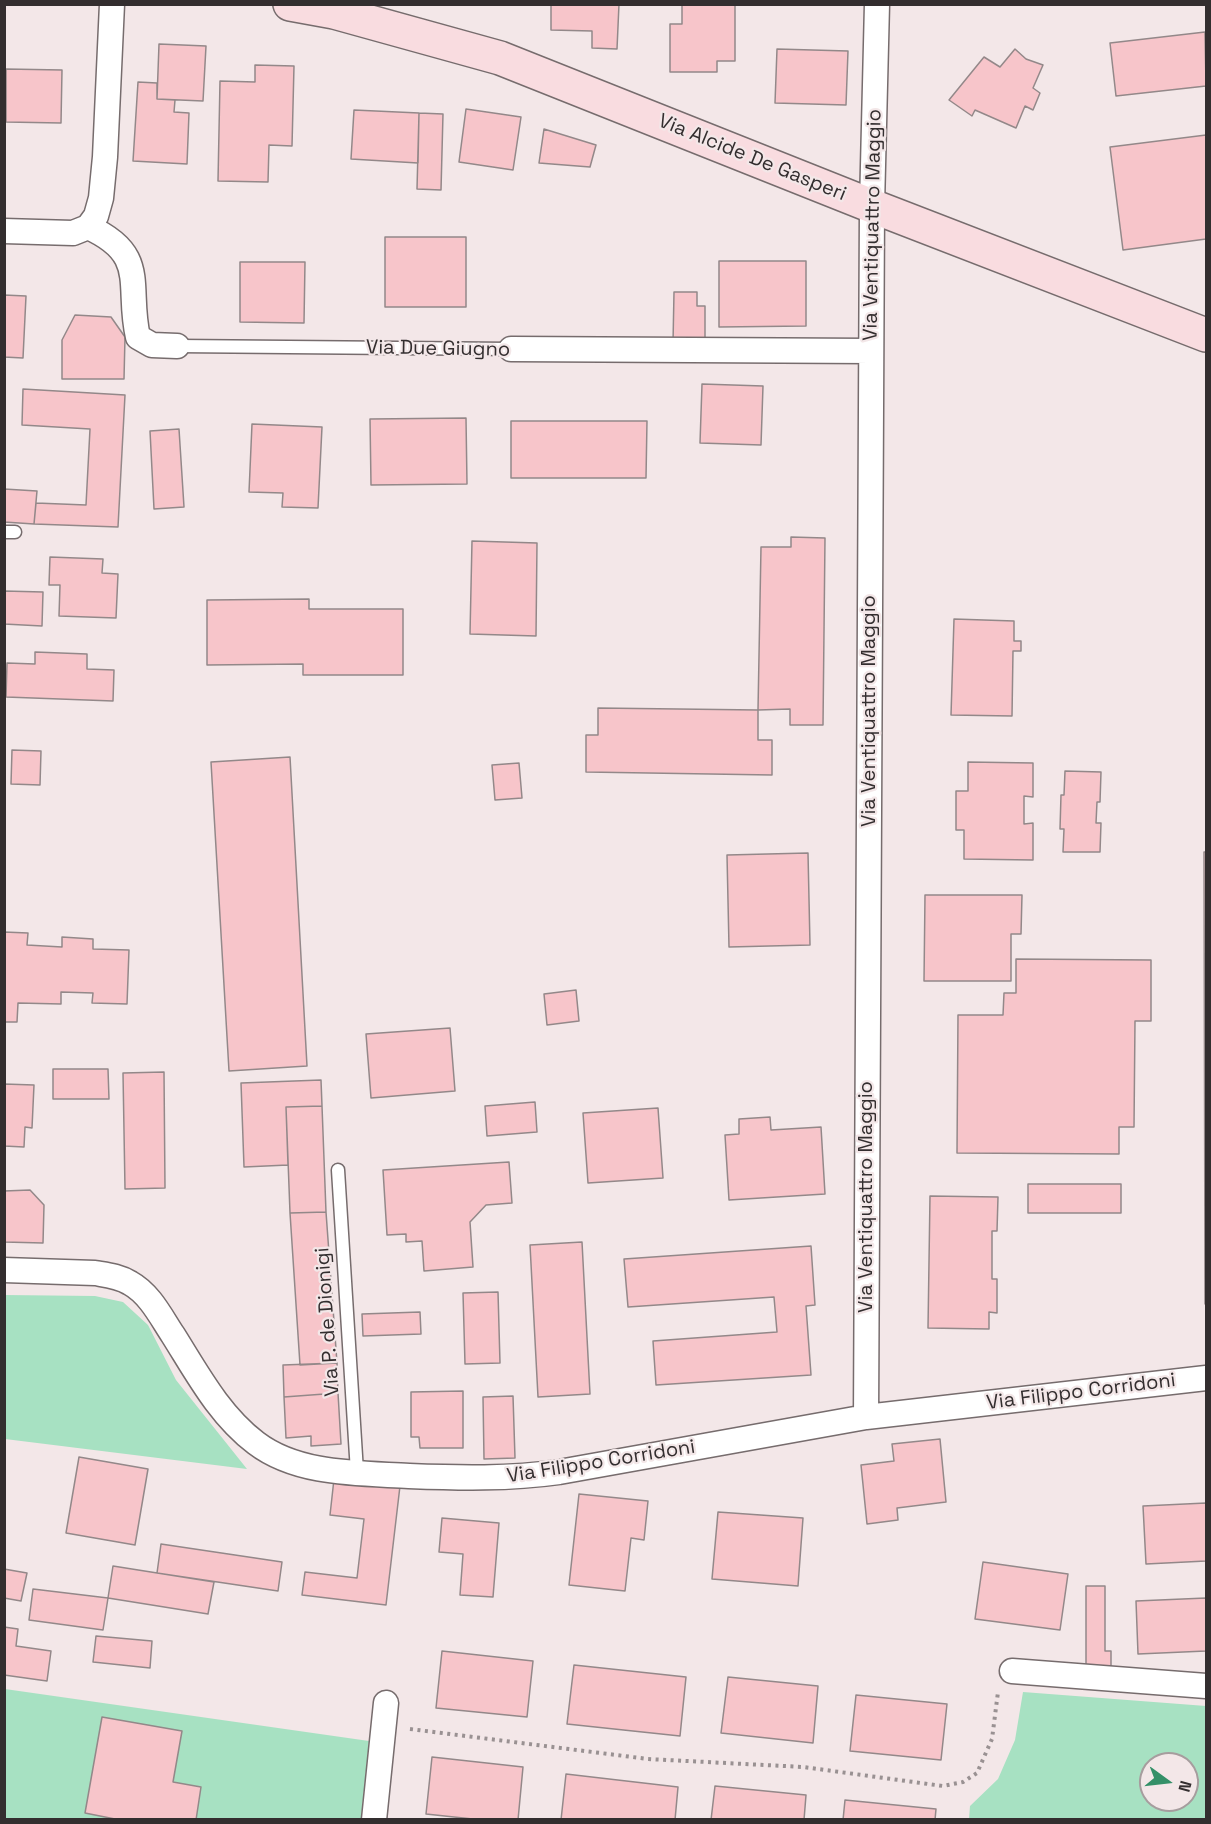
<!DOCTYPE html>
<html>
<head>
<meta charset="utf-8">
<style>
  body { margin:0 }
  #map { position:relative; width:1211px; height:1824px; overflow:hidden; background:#f3e7e8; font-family:"Space Grotesk",sans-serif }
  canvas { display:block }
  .frame { position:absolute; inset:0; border:6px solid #332e2f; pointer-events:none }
  .north { position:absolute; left:1139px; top:1752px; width:60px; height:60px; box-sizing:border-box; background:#f3e7e8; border:2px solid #a69d9e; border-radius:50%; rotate:105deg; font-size:16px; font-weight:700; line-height:24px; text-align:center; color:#332e2f }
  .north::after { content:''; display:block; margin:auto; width:21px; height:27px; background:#349068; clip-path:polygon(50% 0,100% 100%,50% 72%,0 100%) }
</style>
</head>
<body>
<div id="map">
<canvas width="1211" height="1824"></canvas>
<div class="frame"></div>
<div class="north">N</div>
</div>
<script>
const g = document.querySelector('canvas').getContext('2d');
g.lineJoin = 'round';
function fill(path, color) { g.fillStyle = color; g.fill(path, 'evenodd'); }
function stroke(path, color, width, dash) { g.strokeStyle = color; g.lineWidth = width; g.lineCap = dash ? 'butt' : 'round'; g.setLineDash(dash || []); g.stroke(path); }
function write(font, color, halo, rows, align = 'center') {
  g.font = font + ' "Space Grotesk",sans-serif'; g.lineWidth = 4.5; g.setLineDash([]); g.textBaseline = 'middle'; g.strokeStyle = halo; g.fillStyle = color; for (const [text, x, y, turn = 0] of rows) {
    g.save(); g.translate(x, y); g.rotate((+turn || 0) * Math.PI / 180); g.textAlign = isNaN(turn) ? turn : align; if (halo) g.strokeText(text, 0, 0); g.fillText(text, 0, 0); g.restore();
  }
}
fill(new Path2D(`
  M5,1295L95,1296L123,1302L148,1325L176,1380L247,1469L5,1439Z
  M5,1689L369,1741L361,1819L5,1820Z
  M1023,1692L1206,1706V1819H969L970,1806L998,1779L1015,1740ZM1151,1764H1187V1800H1151Z`), '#a7e1c2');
const building = new Path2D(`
  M551,4H619L617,49L592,48V31L551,30Z
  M682,4H735V61H717V72H670V24H682Z
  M1205,32L1206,86L1116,96L1110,43Z
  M159,44L206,46L203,101L157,99Z
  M777,49L848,51L846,105L775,103Z
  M1015,49L1026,59L1043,65L1033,88L1040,93L1033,110L1025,106L1016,128L975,110L972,116L949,100L984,57L1000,67Z
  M255,65L294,66L292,146L269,145L268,182L218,181L220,81L255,82Z
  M6,69L62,70L61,123L6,122Z
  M138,82L157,83V99L175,100L174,112L189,113L187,164L133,161Z
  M466,109L521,117L513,170L459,162Z
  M354,110L419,113L418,163L351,159Z
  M419,113L443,114L441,190L417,189Z
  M544,129L596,145L590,167L539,163Z
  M1206,135V239L1123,250L1110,147Z
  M385,237H466V307H385Z
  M719,261H806V326L719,327Z
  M240,262H305L304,323L240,322Z
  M674,292H697V306H705V343H673Z
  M4,295L26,296L23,358L4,357Z
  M75,315L111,317L125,337L124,379H62V340Z
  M702,384L763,386L761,445L700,443Z
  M23,389L125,395L118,527L34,524L36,503L86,505L90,429L22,425Z
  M466,418L467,484L371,485L370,419Z
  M511,421H647L646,478H511Z
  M252,424L322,427L318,508L282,507L283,493L249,492Z
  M179,429L184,507L154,509L150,431Z
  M4,489L37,491L34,524L4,522Z
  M791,537L825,538L823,725H790V709L758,710L761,547H791Z
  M472,541L537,543L536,636L470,634Z
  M50,557L103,559L102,573L118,574L116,618L59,616L60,585H49Z
  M4,591L43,592L42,626L4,624Z
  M309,599V609H403V675H303V664L207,665V600Z
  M954,619L1014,621V641H1021V651H1013L1012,716L951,715Z
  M35,652L87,654V669L114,670L113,701L6,697L7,663L35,664Z
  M598,708L758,710V740H772V775L586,772V735H598Z
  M12,750L41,751L40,785L11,784Z
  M290,757L307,1066L229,1071L211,762Z
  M968,762L1033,763V797L1024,796V824L1033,823V860L964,859V830H956V791H968Z
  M519,763L522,798L495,800L492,765Z
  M1065,771L1101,772L1100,802H1097L1096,823H1101L1100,852H1063L1064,829H1060L1061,795H1064Z
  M1204,852H1206V1304H1205Z
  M808,853L810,945L729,947L727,855Z
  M925,895H1022L1021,934H1011V981H924Z
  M4,932L28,933L27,945L62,947V937L93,939V949L129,950L127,1004L92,1003L93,993L61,992V1004L18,1003L17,1022H4Z
  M1016,959L1151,960V1021H1135L1134,1127H1119V1154L957,1153L958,1015H1003L1004,993H1016Z
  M576,990L579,1021L547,1025L544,994Z
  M450,1028L455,1091L371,1098L366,1034Z
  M53,1069H108L109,1099H53Z
  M164,1072L165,1188L125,1189L123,1073Z
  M321,1080L322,1106L286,1107L288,1165L244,1167L241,1083Z
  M4,1084L34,1085L32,1128L25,1127L24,1147L4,1146Z
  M535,1102L537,1132L487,1136L485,1106Z
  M322,1106L326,1212L290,1213L286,1107Z
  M658,1108L663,1178L588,1183L583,1113Z
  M770,1117L771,1130L821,1127L825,1194L729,1200L725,1135L739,1134V1119Z
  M509,1162L512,1203L486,1205L470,1222L473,1267L424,1271L422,1241L406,1242V1234L387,1235L383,1170Z
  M1028,1184H1121V1213H1028Z
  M30,1190L44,1205L43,1243L4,1242V1191Z
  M930,1196L998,1197L997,1231H992V1279H997V1313L989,1312V1329L928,1328Z
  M326,1212L337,1363L300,1365L290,1213Z
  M582,1242L590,1394L538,1397L530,1245Z
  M811,1246L815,1305L806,1306L811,1375L656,1385L653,1341L777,1332L774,1297L628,1307L624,1259Z
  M498,1292L500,1363L465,1364L463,1293Z
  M420,1312L421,1334L363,1336L362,1314Z
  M337,1363L338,1393L284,1397L283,1365Z
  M463,1391V1448H420L419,1437H411V1392Z
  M338,1393L341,1444L311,1446V1436L286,1438L284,1397Z
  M513,1396L515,1458L484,1459L483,1397Z
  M940,1439L946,1502L897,1508L898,1520L867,1524L861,1465L894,1461L892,1444Z
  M79,1457L148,1469L135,1545L66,1533Z
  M334,1479L400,1486L386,1605L302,1595L305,1572L357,1578L364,1519L330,1515Z
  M579,1494L648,1501L644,1540L631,1538L625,1591L569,1585Z
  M1206,1503V1561L1146,1564L1143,1506Z
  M718,1512L803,1518L798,1586L712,1579Z
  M442,1518L499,1523L493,1597L460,1595L463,1554L439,1552Z
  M161,1544L282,1562L278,1591L157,1573Z
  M983,1562L1068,1574L1060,1630L975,1619Z
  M113,1566L214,1582L208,1614L108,1598Z
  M4,1569L27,1573L21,1601L4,1598Z
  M1086,1586H1105V1651H1111V1667H1086Z
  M33,1589L108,1598L103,1630L29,1620Z
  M1206,1598V1651L1138,1654L1136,1601Z
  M4,1627L18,1629L16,1646L51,1651L47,1681L4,1675Z
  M96,1636L152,1641L150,1668L93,1662Z
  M442,1651L533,1661L527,1717L436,1708Z
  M574,1665L686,1677L680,1736L567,1724Z
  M728,1677L818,1686L813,1743L721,1733Z
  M856,1695L947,1704L941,1760L850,1751Z
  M102,1717L182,1731L173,1782L201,1787L196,1820H120L85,1813Z
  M432,1757L523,1767L518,1820H482L426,1814Z
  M566,1774L678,1787L675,1820H561Z
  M715,1786L806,1795L804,1820H711Z
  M845,1800L936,1809L935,1820H843Z`);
fill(building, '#f7c5ca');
stroke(building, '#938889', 1.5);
const lane = new Path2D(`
  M177,346L511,349
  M4,532H15
  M338,1170L357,1472`);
const street = new Path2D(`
  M88,227C150,255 126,286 138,337L152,345L177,346
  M4,231L73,233L88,227L96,216L101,198L105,157L112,4
  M511,349L871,351
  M4,1270L95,1273C107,1275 119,1276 130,1283C150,1294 161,1317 173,1335C197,1373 219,1415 256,1443C298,1475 359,1473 409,1476C460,1478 509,1479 559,1472L866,1417L1206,1378
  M866,1417L872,206L877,4
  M1012,1671L1206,1686
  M374,1820L386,1703`);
const secondary = new Path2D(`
  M290,4L334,12L500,58L872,206L1206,335`);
stroke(lane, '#766c6d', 15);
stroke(street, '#766c6d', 27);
stroke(secondary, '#766c6d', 36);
stroke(new Path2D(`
  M410,1729L648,1759L803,1767L943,1786L963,1782L977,1773L992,1739L998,1692`), '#999192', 4, [3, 4.5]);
stroke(lane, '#fff', 12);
stroke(street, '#fff', 24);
stroke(secondary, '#f9dce0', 33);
write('20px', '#332e2f', '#f3e7e8', [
  ["Via Alcide De Gasperi",752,158,22],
  ["Via Ventiquattro Maggio",873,225,-89],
  ["Via Due Giugno",438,349,1],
  ["Via Ventiquattro Maggio",870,711,-90],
  ["Via Ventiquattro Maggio",867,1197,-90],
  ["Via P. de Dionigi",328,1322,-94],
  ["Via Filippo Corridoni",1081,1392,-7],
  ["Via Filippo Corridoni",601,1462,-9]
]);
</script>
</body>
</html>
